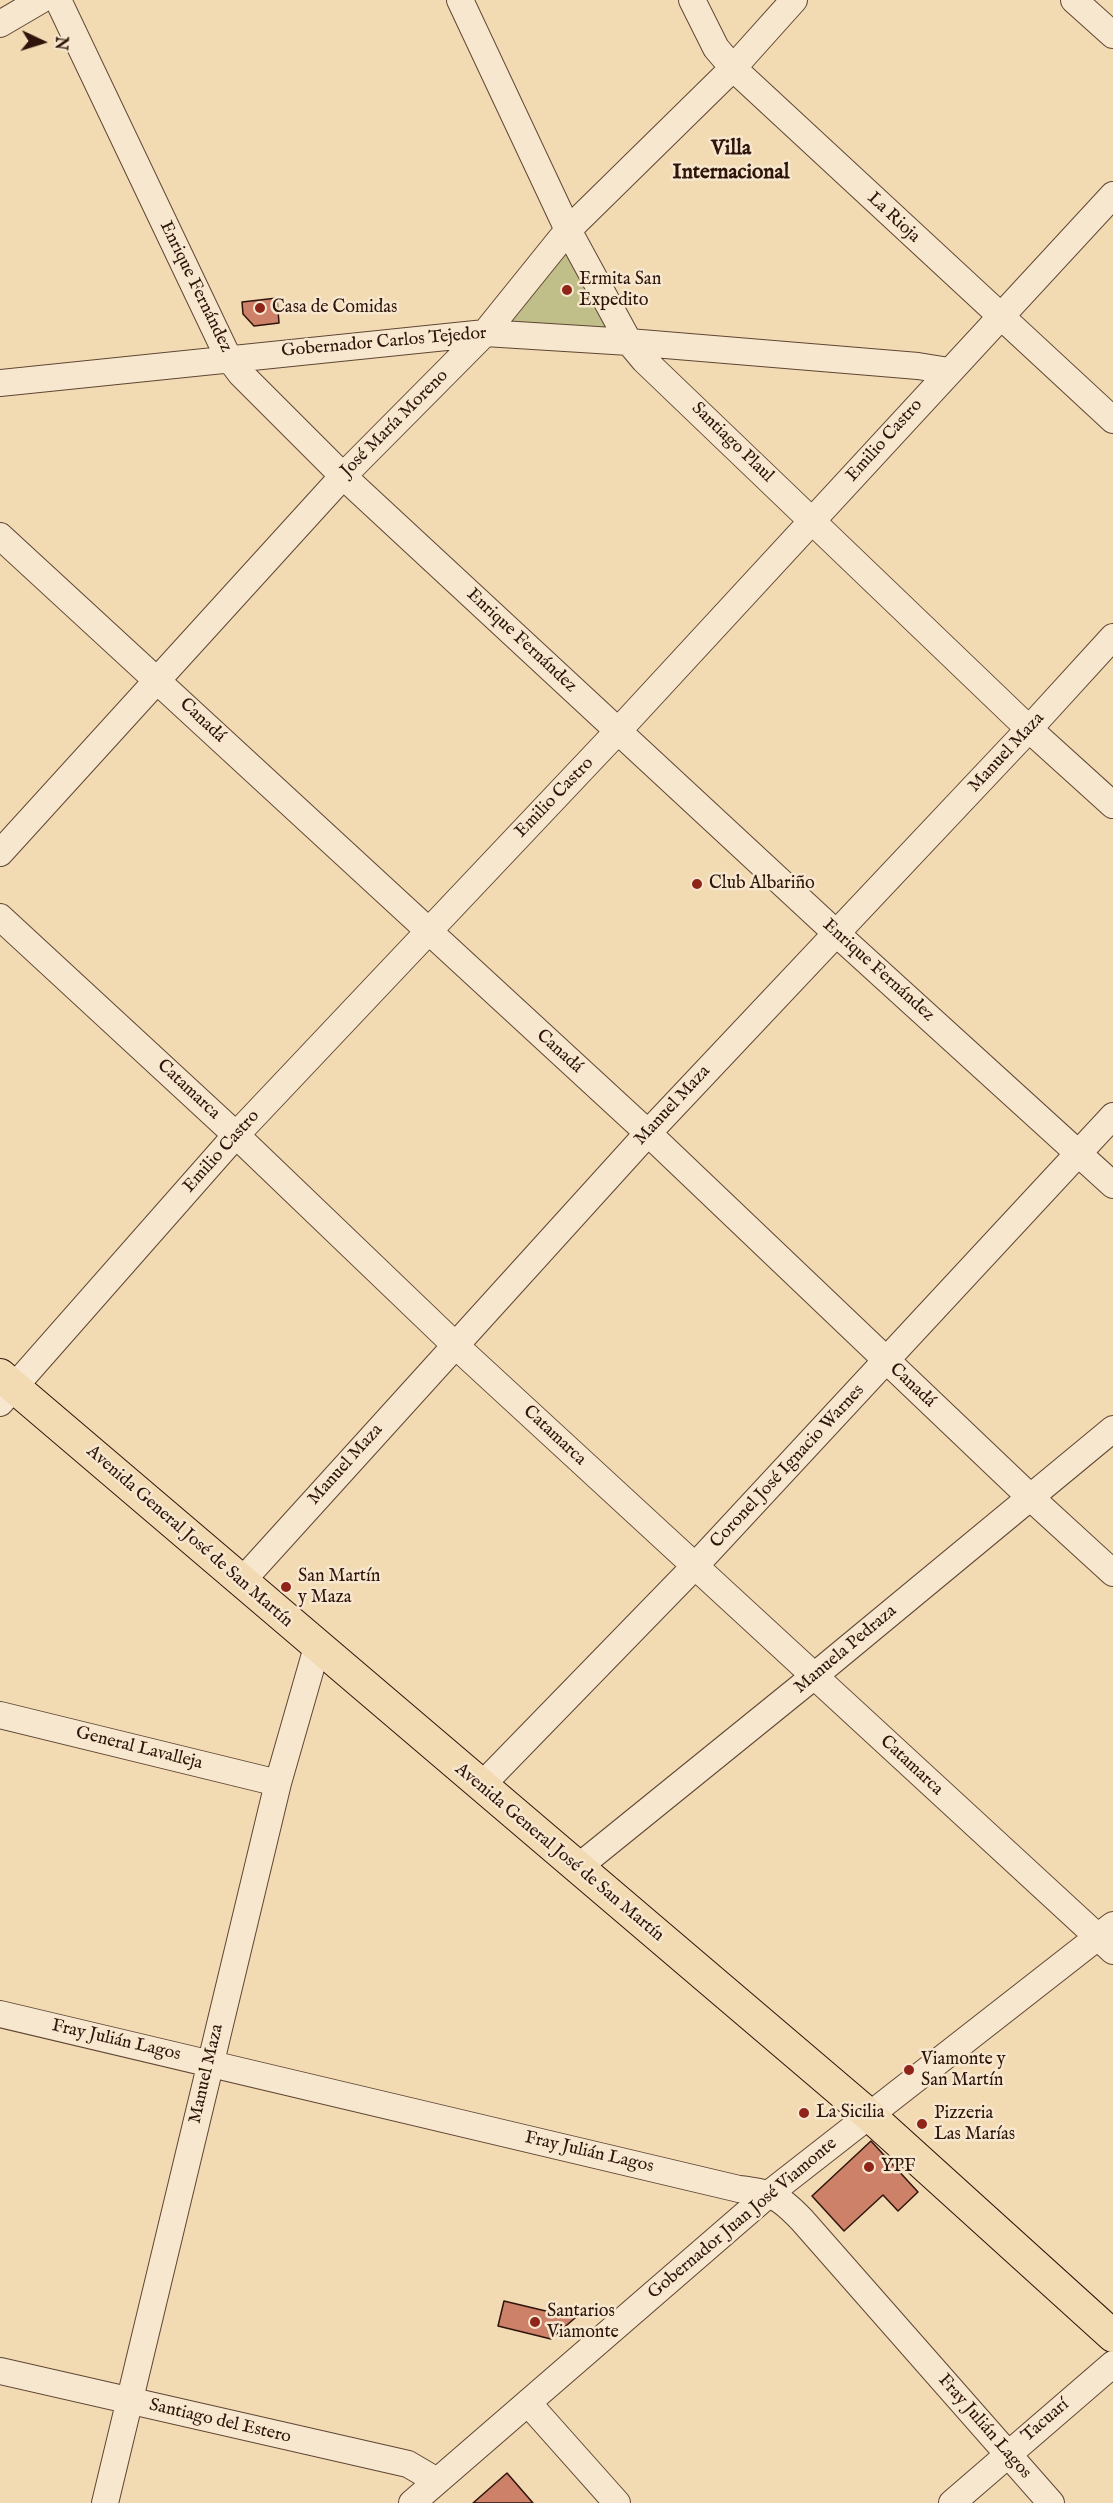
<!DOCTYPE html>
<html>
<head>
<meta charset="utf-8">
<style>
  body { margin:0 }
  #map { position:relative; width:1113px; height:2503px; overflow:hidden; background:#f2dab3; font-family:"IM FELL English",serif }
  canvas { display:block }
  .north { position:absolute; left:12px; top:12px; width:60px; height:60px; -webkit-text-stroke:4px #f7e7ce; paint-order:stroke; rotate:94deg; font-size:16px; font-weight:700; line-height:24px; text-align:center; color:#2e140a }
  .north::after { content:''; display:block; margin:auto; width:21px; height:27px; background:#2e140a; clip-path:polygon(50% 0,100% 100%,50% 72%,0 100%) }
</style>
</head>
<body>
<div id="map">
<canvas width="1113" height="2503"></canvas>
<div class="north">N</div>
</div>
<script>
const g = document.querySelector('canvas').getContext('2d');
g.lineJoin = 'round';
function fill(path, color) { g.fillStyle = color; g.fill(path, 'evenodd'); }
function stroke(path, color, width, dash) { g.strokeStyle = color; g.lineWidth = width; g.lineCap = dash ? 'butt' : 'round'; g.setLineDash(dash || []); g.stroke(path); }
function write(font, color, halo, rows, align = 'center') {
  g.font = font + ' "IM FELL English",serif'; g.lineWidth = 5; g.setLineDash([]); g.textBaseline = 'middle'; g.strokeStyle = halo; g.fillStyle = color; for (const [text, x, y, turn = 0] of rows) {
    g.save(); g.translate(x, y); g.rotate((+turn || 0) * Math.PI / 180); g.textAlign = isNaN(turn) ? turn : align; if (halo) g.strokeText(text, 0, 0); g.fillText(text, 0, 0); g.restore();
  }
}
fill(new Path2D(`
  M568,230L629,342L485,333Z`), '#c0be89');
const building = new Path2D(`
  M277,298L279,323L254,326L243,314L242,302Z
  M871,2141L918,2192L898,2211L883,2195L844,2231L812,2196Z
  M504,2301L575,2318L551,2339L498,2326Z
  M507,2473L533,2503H473Z`);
fill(building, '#cd8169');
stroke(building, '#2e140a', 1.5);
const minor = new Path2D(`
  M58,0L228,357L241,374L343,476L837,934L1113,1185
  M460,0L568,230L629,342L644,360L1029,729L1113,805
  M692,0L716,48L733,68L1113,420
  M1074,0L1113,35
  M0,24L41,0
  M0,383L485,333L629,342L918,366L949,371
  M0,536L648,1133L1030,1497L1113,1573
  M0,853L343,476L485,333L568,230L733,68L794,0
  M0,917L236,1135L455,1345L1113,1951
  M0,1403L236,1135L618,731L1113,195
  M241,1582L648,1133L1029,729L1113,637
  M0,1715L278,1783
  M481,1786L695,1566L1113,1116
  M577,1868L813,1677L1113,1429
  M0,2014L739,2189C772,2193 778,2195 802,2220L1051,2503
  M0,2371L408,2464L437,2481
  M528,2403L617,2503
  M105,2503L278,1783L317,1647
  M412,2503L770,2193L1113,1925
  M952,2503L1113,2364`);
const major = new Path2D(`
  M0,1375L869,2115L1113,2336`);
stroke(minor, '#5f4634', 28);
stroke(major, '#2e140a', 34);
stroke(minor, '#f7e7ce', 26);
stroke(major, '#f2dab3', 32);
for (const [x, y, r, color] of [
  [567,290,6,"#8f2418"],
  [260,308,6,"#8f2418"],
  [697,884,6,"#8f2418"],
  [286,1587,6,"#8f2418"],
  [909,2070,6,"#8f2418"],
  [804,2113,6,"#8f2418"],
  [922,2124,6,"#8f2418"],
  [869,2167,6,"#8f2418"],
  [535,2322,6,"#8f2418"]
]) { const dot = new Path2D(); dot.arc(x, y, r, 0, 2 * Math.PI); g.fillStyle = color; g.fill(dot); stroke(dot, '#f7e7ce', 2); }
write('18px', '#2e140a', '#f7e7ce', [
  ["La Rioja",893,218,43],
  ["Enrique Fernández",195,287,64],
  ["Gobernador Carlos Tejedor",384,343,-5],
  ["José María Moreno",395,424,-45],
  ["Emilio Castro",885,441,-48],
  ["Santiago Plaul",732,443,44],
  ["Enrique Fernández",521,641,43],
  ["Canadá",202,721,43],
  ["Manuel Maza",1007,753,-47],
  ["Emilio Castro",555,798,-46],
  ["Enrique Fernández",878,971,42],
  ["Canadá",559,1052,42],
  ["Catamarca",188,1090,43],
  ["Manuel Maza",673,1106,-47],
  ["Emilio Castro",222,1152,-48],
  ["Canadá",912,1386,43],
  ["Catamarca",554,1436,43],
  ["Manuel Maza",346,1465,-48],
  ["Coronel José Ignacio Warnes",788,1467,-47],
  ["Avenida General José de San Martín",189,1537,41],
  ["Manuela Pedraza",846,1650,-40],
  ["General Lavalleja",139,1749,14],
  ["Catamarca",911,1766,43],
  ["Avenida General José de San Martín",559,1853,40],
  ["Fray Julián Lagos",116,2041,13],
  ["Manuel Maza",207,2074,-77],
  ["Fray Julián Lagos",589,2153,13],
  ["Gobernador Juan José Viamonte",743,2219,-40],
  ["Tacuarí",1046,2421,-41],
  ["Santiago del Estero",220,2422,13],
  ["Fray Julián Lagos",984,2427,49]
]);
write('18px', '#2e140a', '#f7e7ce', [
  ["Ermita San",579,280],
  ["Expedito",579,301],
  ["Casa de Comidas",272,308],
  ["Club Albariño",709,884],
  ["San Martín",298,1577],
  ["y Maza",298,1598],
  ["Viamonte y",921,2060],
  ["San Martín",921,2081],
  ["La Sicilia",816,2113],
  ["Pizzeria",934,2114],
  ["Las Marías",934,2135],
  ["YPF",881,2167],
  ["Santarios",547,2312],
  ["Viamonte",547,2333]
], 'left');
write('bold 21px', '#2e140a', '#f7e7ce', [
  ["Villa",731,150],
  ["Internacional",731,174]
]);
</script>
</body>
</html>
